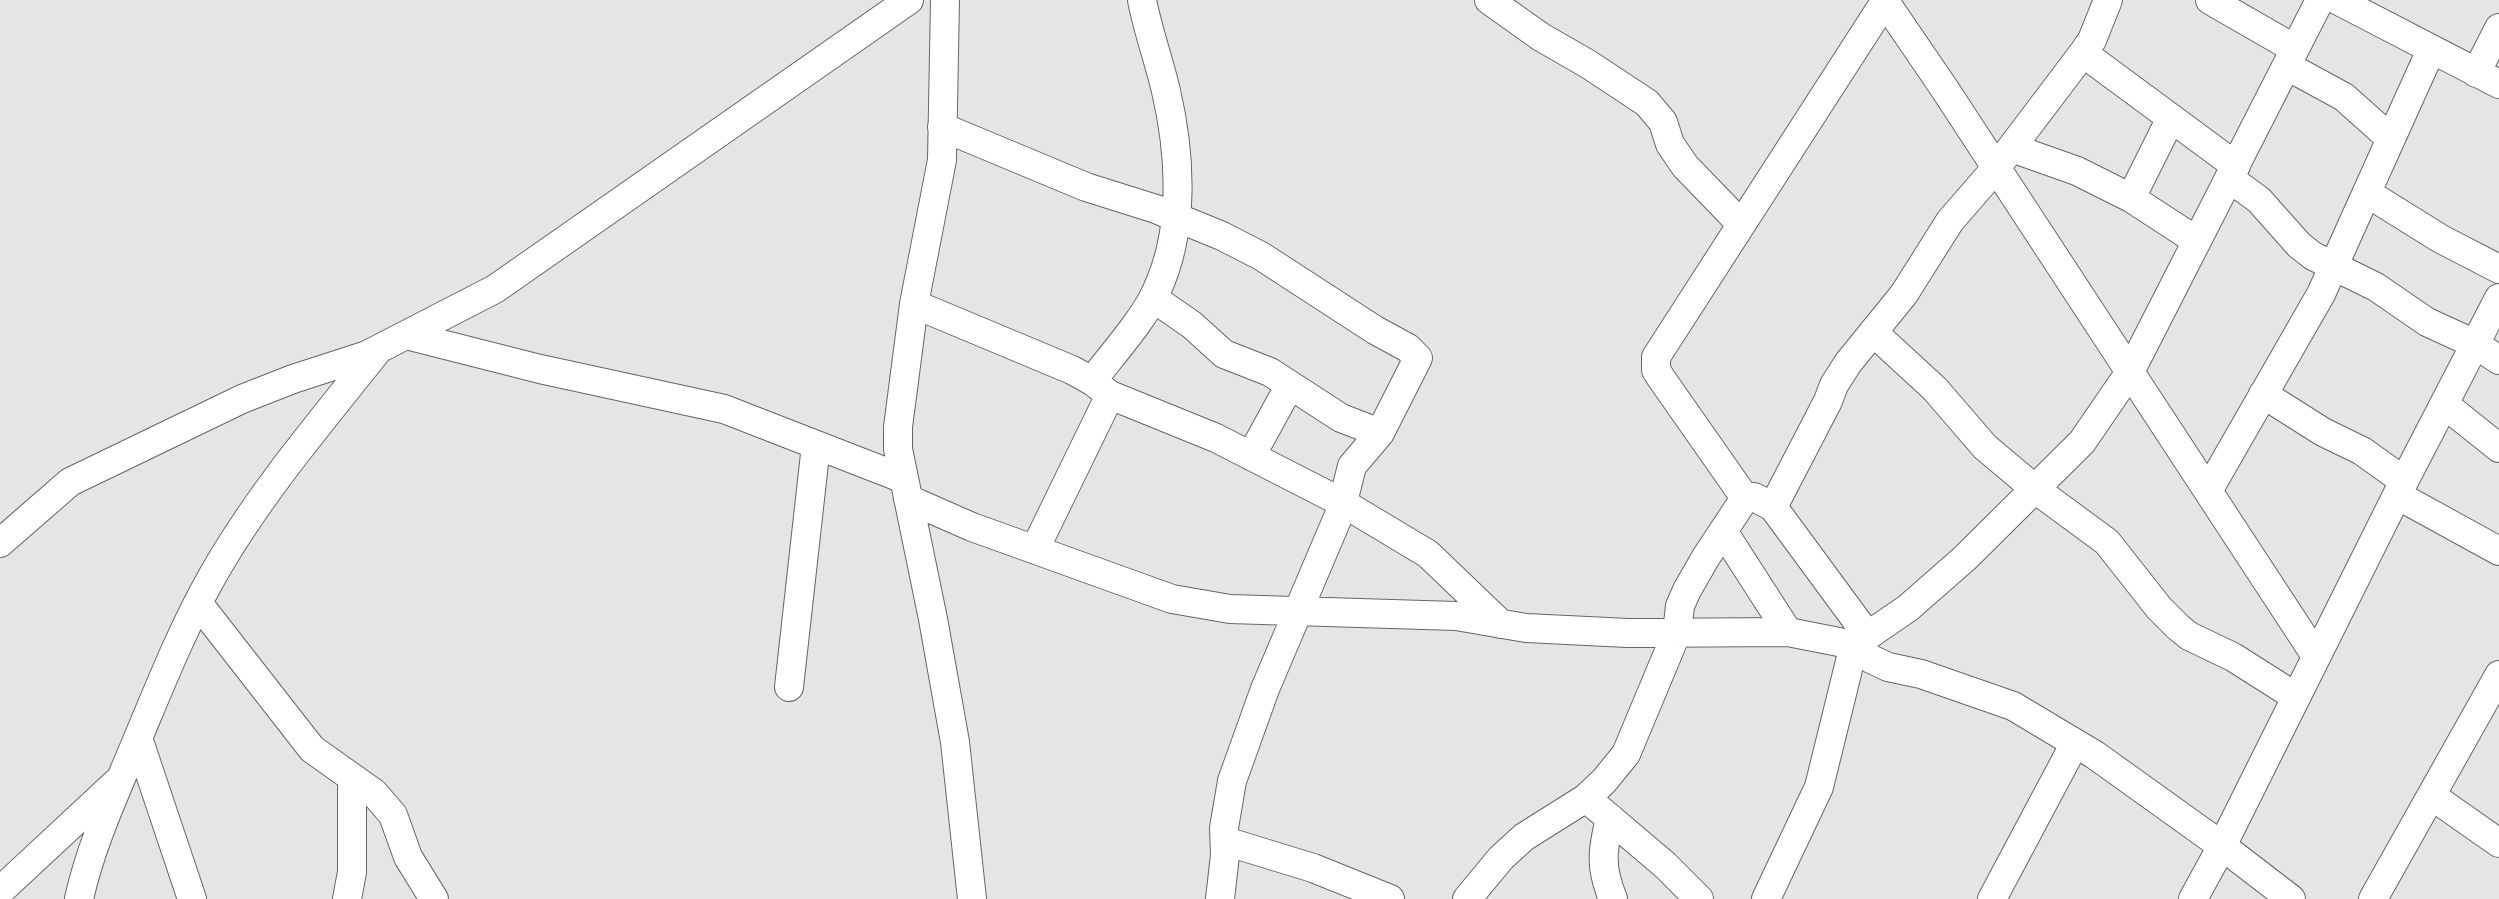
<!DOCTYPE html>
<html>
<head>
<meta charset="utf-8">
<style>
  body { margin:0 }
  canvas { display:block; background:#e3e6e4 }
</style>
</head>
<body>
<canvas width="2499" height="899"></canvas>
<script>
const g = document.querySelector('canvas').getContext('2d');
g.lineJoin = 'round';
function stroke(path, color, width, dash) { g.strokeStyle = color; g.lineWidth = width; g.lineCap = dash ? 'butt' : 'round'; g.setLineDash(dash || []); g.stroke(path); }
const minor = new Path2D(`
  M945,0L942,160L914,304L898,427V449L933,619L955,742L972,899
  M1489,0L1541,37L1588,64L1647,103L1663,122L1670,144L1685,166L1741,224
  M1884,0L1944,88L2316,656
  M2210,0L2295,49
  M2337,0L2499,84
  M2083,53L2236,166
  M2287,66L2344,97L2391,139
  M2476,73L2499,28
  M942,127L1086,187L1156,209L1222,236L1261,256L1375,330L1408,348L1418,358L1380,433L1352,466L1341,510L1265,689L1232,781L1224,828L1225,855L1220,899
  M2012,148L2077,171L2131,198L2197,241
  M2229,178L2259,200L2299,245L2313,256L2376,287L2427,322L2475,344L2499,360
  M2367,193L2441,239L2499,269
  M2131,198L2171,118
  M1153,298L1192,325L1224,354L1270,372L1341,418L1380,433
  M914,304L1072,370L1092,381L1110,395L1216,438L1343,503L1428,554L1501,624
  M1873,332L1935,389L1985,447L2035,489L2107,542L2159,608L2178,627L2189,636L2233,657L2296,697
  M406,335L540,369L724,409L904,479
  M1092,381C1111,356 1144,319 1156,292C1185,231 1181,156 1166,91C1159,61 1148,31 1142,0
  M2263,394L2323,432L2362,451L2404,481
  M2444,404L2499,448
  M1251,456L1290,385
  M2208,491L2321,294L2431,50
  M2397,495L2499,551
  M1745,498L1661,378L1656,370V357L1886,0
  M908,499L972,527L1172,599L1230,609L1456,616L1526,628L1628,633L1788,632L1854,645L1871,659L1888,667L1921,674L2013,706L2095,755L2222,846L2291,899
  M1773,507L1828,401L1834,385L1848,363L1904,294L1950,221L1996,168L2083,53L2092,40L2108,0
  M1723,531L1788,632
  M0,543L70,482L242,399L293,379L367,355L495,289L909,0
  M1035,549L1110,395
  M198,603L312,749L374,793L393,815L408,857L434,899
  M789,687L816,445
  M138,738L192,899
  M2432,796L2499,843
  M1586,798L1665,865L1699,899
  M1610,818C1602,852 1600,867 1613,899
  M1225,841L1313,868L1390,899
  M0,891L116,783
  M79,899C90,848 113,798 133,750C158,691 181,631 213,575C259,494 320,423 378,350
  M347,899L352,872V778
  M1467,899L1501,858L1524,837L1586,798L1604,781L1626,754L1677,632L1680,606L1687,590L1706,557L1745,498L1754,497L1773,507L1868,636
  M1766,899L1819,787L1854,645L1908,608L1965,558L2082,442L2130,372L2320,0
  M1992,899L2075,743
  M2193,899L2222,846L2397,495L2499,298
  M2373,899L2499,675`);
stroke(minor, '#646764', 30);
stroke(minor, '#fff', 28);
</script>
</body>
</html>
